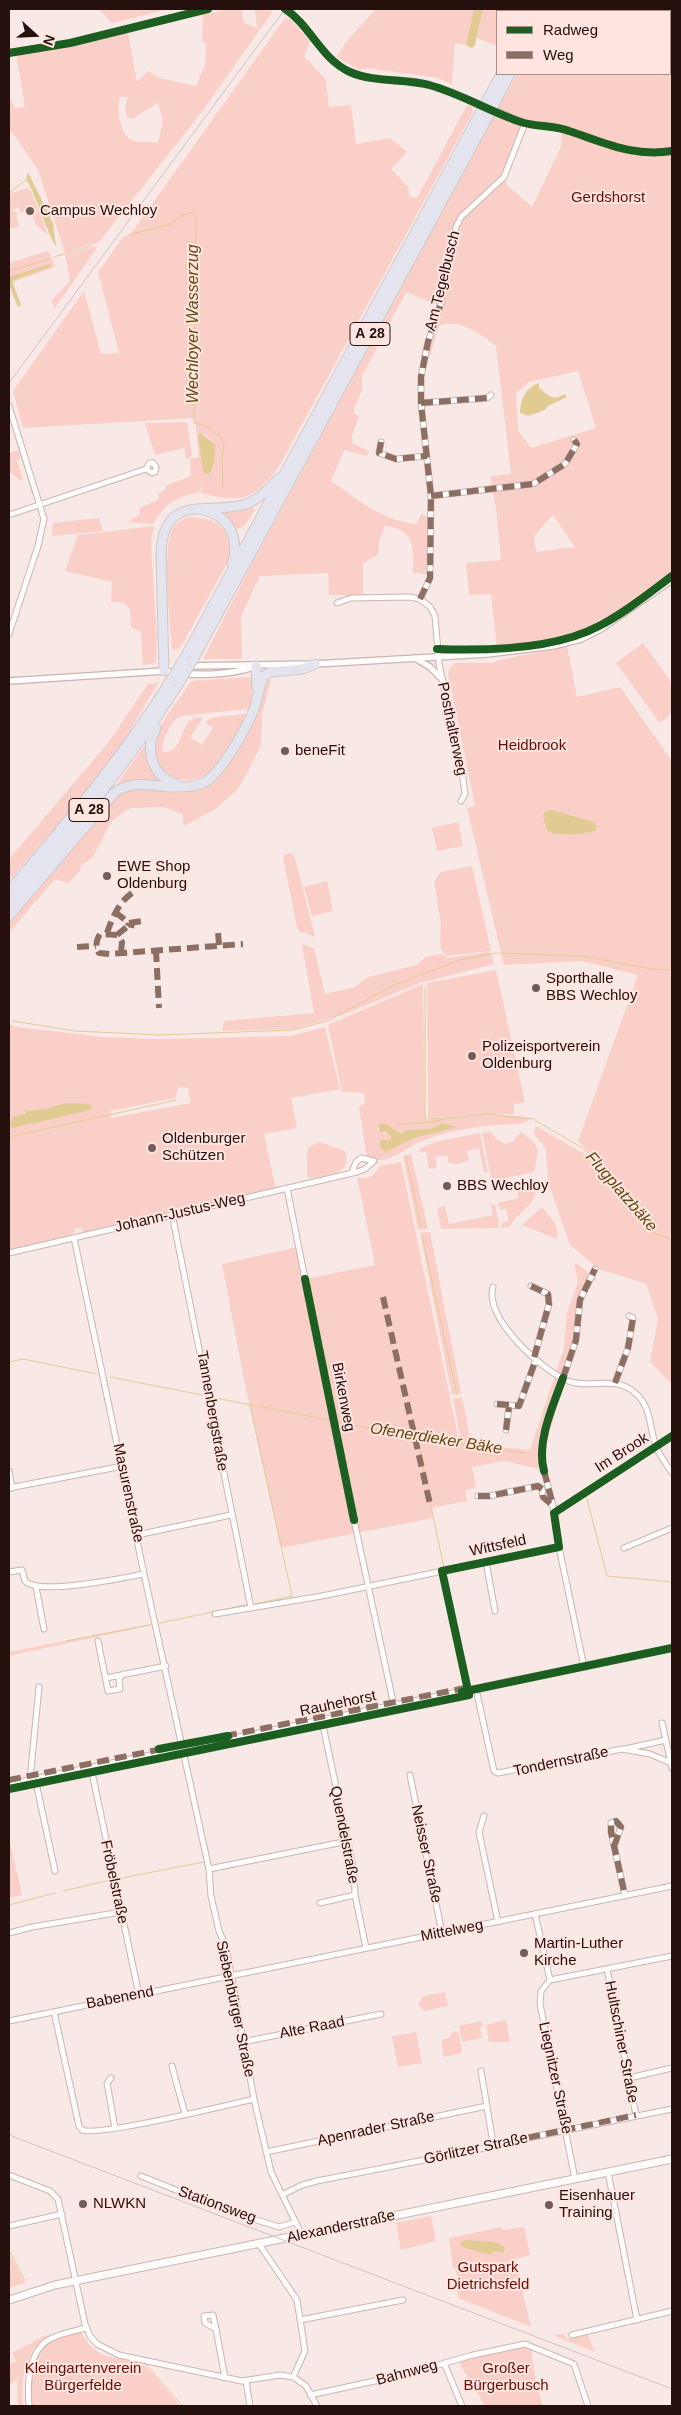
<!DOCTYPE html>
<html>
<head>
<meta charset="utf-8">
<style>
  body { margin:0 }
  #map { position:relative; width:681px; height:2415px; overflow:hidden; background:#f8e9e6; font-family:Arial,sans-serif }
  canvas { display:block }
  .frame { position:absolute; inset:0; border:10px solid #26100d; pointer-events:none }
  .legend { position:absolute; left:496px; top:10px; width:175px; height:65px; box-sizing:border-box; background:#ffe4df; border:1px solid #a88f8b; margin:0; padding:6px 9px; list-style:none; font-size:15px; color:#26100d }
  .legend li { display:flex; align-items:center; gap:10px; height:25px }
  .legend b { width:25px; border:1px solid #a88f8b }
  .north { position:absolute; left:10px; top:10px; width:50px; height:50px; -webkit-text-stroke:4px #ffe4df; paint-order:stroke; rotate:110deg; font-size:14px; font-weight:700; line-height:20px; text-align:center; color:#26100d }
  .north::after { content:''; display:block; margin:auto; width:18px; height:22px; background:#26100d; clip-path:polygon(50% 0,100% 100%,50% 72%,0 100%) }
</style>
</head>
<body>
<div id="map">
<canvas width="681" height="2415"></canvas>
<div class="frame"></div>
<ul class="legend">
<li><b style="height:6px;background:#1b5e20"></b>Radweg</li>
<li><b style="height:6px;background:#8d6e63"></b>Weg</li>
</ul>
<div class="north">N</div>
</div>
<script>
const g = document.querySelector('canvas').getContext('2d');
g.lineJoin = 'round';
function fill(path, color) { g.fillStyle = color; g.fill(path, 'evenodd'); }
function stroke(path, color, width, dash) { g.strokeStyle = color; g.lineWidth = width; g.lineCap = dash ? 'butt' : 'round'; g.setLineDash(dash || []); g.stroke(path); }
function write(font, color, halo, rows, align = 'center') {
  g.font = font + ' Arial,sans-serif'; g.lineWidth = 4; g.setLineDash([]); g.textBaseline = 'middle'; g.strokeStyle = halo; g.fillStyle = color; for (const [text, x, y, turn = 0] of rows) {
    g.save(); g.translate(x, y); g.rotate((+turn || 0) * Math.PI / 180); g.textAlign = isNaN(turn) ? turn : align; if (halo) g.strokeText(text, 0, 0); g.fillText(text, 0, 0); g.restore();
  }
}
fill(new Path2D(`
  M99,9H169L112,23Z
  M227,9H241L244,23L257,28L255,9L273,11L201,113L99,242L65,253L38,170L12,132L9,134V96L15,108L25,107L16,54L128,33L137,82L148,71L159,78L196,86L205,65L206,44L202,41L203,15ZM120,97H128L125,106L127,117L132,119L158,103L163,121L158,143C150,141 140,143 133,141C120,135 116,109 120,97Z
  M376,9H474L466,45L455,43L452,85L438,78L367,68L360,70L336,57L347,41Z
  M483,9H518L517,11H497V46L477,38Z
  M552,9H672V574C613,619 575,648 497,647L491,594L469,595L466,563L501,560L496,509L490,476L511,474L496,346C481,334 459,318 439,326L430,356L420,357L437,305L406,292L361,378L363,387L354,409V413L359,416L352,436V443L369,451L367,456L344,450L331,481C357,499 384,522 417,524L421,514L429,518L427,574L413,573C414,549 415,529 385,526L379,541L378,555L363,563V595H329L328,573L260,576L241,616L242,659H203L249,569L517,74H670V11H551ZM525,123L562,129L561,147L532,207L507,185L504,177ZM578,371L596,428L531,448L518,430L516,393L529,382ZM553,515L575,547L536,552L534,536Z
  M285,18L290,19L310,41L304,56L326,80L329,107L351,105L356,144L390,138L407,152L391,169L409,188V196L417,198L467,105L472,106L473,112L278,468C252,501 242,503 201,493L200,481V492C175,497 167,503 153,524L128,522L140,514L139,510L142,507L159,499L158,494L166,489L165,486L191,476L190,459L199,457L195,418L23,428L13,391L84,291L101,354L119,353L98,272L123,237L130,235ZM205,434L215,444C216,453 215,470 208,475L203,472L198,437Z
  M27,188L31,191L48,235L36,225L30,210L20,213L19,207L12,210L18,214L16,215L19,226L9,229V194Z
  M98,246L55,308L51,301L70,281L65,255Z
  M47,251L50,253L55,267L13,282L14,285L9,287V263Z
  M187,422L192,456L186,459L184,448L155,455L145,423Z
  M18,450L21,458L17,460L23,480L21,481L9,471V453Z
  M252,506L255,510L246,524L235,531L221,514L223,511Z
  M189,517C219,518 230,528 230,558L183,643L179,649L172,650C171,626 159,540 176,524C179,521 185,519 189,517Z
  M99,518L103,531L52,536L53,523Z
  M154,526L151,542L157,640L156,663L143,665L141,632L131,627L130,609L122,602H111L112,582L65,571L78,535Z
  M643,643L672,683V713L660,723L616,663Z
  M567,646L577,697L620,687L672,761V1384L650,1362L658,1319L646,1284L599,1269L570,1245L548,1182L546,1148L534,1134L536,1126L591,1158L634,1200L578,1141L638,975L582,961L504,965L467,808L475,806L448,673L450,668L456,663H494L495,661ZM552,810L594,822L597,826L595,831L559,834Z
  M248,677L252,678L253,689L249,709L180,716C171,722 160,742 163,752C187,754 177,713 203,718L190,737L202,745L213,728L206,723V721L214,717L245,714L246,716C231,748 211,795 168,776C136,744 172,711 191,681Z
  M266,677L271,681L262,714L261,745L244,779L236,791L217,808L184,826L182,814L164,807L132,808L125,811L111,822L93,857L80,866L81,870L68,883L55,879L9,933V920L114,797C149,777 167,800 196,790C204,788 210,782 216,777Z
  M158,683L122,744L76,804L9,881V859L108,743L148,684Z
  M148,741L167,782H148L109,795Z
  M458,822L463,846L437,851L432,828Z
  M291,853L294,856L297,866L315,937L299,931L297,927L283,858L286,854Z
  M472,866L491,951L446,956L441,950L440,942L441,925L434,881L441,872Z
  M327,881L333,911L312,916L304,887Z
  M302,944L314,948L325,994L355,987L368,977L417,965L425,957L442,954L448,958L488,952L491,953L494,964L420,983L345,1014L294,1029L222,1031L224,1021L314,1013Z
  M496,970L525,1102L514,1104V1114H488L527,1117L529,1120C519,1126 508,1124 496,1125C472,1127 446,1132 424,1140C405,1147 388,1167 367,1158L359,1107L365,1103L364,1093L342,1092L328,1025L423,984L425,1120L486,1114L428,1118L427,983ZM442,1123L458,1127L414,1138L386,1152L383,1141L390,1140L391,1136L378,1130V1127L393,1128L401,1133C414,1125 429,1134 442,1123Z
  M9,1026L103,1037L157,1039L290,1036L325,1027L340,1089L291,1098L297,1128L264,1134L276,1190L83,1235L82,1228L74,1229L75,1232L71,1235L9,1250ZM179,1087L188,1088L191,1103L111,1118L110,1111L175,1098ZM66,1103L87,1111L13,1128L9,1126L26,1111L45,1109Z
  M491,1132L497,1140L505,1144L512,1142L521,1132L534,1142L538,1151L534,1172L492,1181L482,1133Z
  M480,1133L488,1172L484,1173L479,1148L467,1151L469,1160L460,1164L449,1163L447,1155L435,1157L437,1168L429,1169L426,1152L420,1153L419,1149L435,1142Z
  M319,1142L345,1151C353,1175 327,1175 311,1178L307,1176V1153L309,1147Z
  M411,1154L428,1229H418L403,1156Z
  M401,1162L458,1436H460L453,1399L462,1397L470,1437L488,1446L530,1450L564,1348L567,1313L578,1282L574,1262L596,1278L582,1299L576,1349L550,1430L544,1455V1470L504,1461L472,1467L476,1488L465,1490L467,1501L431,1508L433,1518L281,1548L244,1380L222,1264L298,1247L305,1279L375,1265L357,1177C368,1181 375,1175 380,1166Z
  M536,1184C538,1206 519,1210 509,1227L501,1228L502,1223L509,1221L506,1209L500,1210L498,1203L519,1198L517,1188Z
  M495,1204L499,1224L498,1228L441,1229L437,1208L445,1206L449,1224L493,1215L491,1205Z
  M542,1207C550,1217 560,1225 557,1239L522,1225Z
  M430,1232L461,1393L452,1395L420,1233Z
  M156,1623V1624L9,1656V1652Z
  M9,1838L22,1895L9,1898Z
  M445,1992L448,2006L424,2011L418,2004L423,1996Z
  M506,2020L510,2042H489L486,2025Z
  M482,2021L483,2026L480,2027L482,2038L462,2042L459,2026Z
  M454,2031L459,2033L462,2053L444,2057L441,2040L449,2038Z
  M416,2032L422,2063L398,2067L392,2036Z
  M431,2216L436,2241L401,2250L396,2223Z
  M502,2227L503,2230L524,2227L530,2255L515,2259L531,2327L458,2298L456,2269L453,2268L449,2238Z
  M9,2253L25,2283L9,2288Z
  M81,2332C100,2368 120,2351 144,2366C153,2372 172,2397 181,2406H31C29,2384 30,2354 51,2341C60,2336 72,2334 81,2332Z
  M564,2334L566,2339L588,2335L595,2352L553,2335Z
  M46,2335L48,2336C24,2350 21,2381 23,2406H18L17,2381L20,2376L9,2386V2364L16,2361L12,2353Z
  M525,2344L531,2347L536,2383L543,2406H485L457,2359Z`), '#facfc8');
fill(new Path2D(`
  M474,9H483L475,45L472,48L466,45Z
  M28,172L53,223L56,246C47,234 32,184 26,180Z
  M50,264L51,266L12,281L21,305L18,307L9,285V277Z
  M539,383V388C549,395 552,402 565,394L567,397L548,406L545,410L528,416L520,413C520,400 526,387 539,383Z
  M200,433L215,444C216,453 215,470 208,475L203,472L198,437Z
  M552,810L594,822L597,826L595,831C581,834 560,837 547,831L543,816L545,811Z
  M66,1103L90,1104L92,1108L87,1111L13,1128L9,1126L13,1117L26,1113L25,1111L45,1109Z
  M442,1123L458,1127L414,1138L386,1152L380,1147V1140H390L391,1136L385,1132H379V1124H386L401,1133C414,1125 429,1134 442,1123Z
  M468,2240C482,2243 493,2238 505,2248L503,2253L494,2251L491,2255L461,2247L460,2243L463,2241Z`), '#e2ca93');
stroke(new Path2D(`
  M83,37L102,32
  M9,49L77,39
  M9,193L26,180
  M129,235L171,224L182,215L194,212L196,217L194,423L207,426L221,437L224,446L222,458L223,488
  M54,257L92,246
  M9,271L49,259
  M9,415L33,495
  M425,987V1119L444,1118
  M13,1021L75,1031L119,1033L159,1035L293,1030L327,1021L394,985L460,960L496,953L582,956L652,969L672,970
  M9,1028L12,1025
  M397,1124L433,1122L447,1118L486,1114L533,1119L581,1147L593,1157L647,1218L654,1233L672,1239
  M9,1137L176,1100
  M406,1157L421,1226
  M422,1236L457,1395
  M9,1362L23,1359L97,1374
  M110,1377L207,1396
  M211,1397L256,1406
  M250,1405L292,1596L255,1604
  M259,1406L417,1438L525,1453
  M417,1439L444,1568
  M586,1495L607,1576L672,1582
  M556,1511L586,1491
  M445,1574L470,1688
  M160,1623L246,1605
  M66,1641L150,1625
  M117,1879L204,1862
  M63,1891L110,1880
  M9,1905L55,1893
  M9,2250L25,2281
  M144,2363L183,2406`), '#e2ca93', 1);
const minor = new Path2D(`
  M285,9C310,25 322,60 350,72C371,81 396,78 418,82C439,86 459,95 479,104
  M9,53L70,43L208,9
  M497,111L525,123L566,129
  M421,403L487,398L491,395
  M9,406L44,519L38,546L9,634
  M381,442L379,453L396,459L427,456
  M431,496L533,484L565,464L577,444L574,440
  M9,515L146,469L149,463H153L156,467L155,472L152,473L146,469
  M420,599L430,578L431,496L421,403V377L428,342L440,306L456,227L461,217L504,177L525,123
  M337,603L351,598L410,597L420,599L430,607L435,616L439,664L463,779L465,794L461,801
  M287,1188L305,1279
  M172,1214L251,1608
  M74,1238L144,1574L209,1869L211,1896L219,1931L226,1947L254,2099L271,2172L299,2229L300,2235
  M9,1253L357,1172L365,1169L374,1161L361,1158L356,1162L352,1172
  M531,1286L548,1294L549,1304L534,1358
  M493,1287C483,1318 544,1373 571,1382C593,1388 615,1376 634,1392C652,1406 649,1427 656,1447C660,1456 667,1465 672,1473
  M563,1378L576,1340L580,1300L595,1269
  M615,1383L628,1348L633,1318L629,1316
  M497,1404L519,1406L536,1359
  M506,1430L509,1407
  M9,1471L12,1488
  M544,1471L553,1506L559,1547L584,1667
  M9,1488L123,1466
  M587,1492L672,1436
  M478,1496H489L538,1486L542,1489L543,1497L553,1505
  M354,1520L394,1706
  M137,1535L231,1515
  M624,1548L672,1528
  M486,1562L495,1611
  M9,1572L22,1570L25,1581C39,1596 122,1578 144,1574
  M36,1587L44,1629
  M215,1614L322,1596L559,1547
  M98,1641L108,1691L120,1689L119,1679L123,1674
  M106,1678L166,1666
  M476,1689L494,1771L498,1773L622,1749L650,1754L671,1763L672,1768
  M322,1721L354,1871L355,1895L366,1948
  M662,1723L671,1763
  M625,1749L666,1740
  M91,1768L139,1995
  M410,1775L442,1933
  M35,1778L55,1871
  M30,1780L39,1687
  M9,1784L672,1648
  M484,1816L479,1832L498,1922
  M614,1846L621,1827L616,1821L611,1823V1832L625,1896
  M209,1869L348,1841
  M320,1903L355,1895
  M535,1914L550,1980
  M9,1933L32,1927L121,1912
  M607,1969L636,2115
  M550,1980L541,1991L540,2004L575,2179
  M550,1980L672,1956
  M54,2012L79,2126L82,2130C98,2137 228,2105 254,2099
  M9,2021L672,1886
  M243,2042L381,2014
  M172,2066L185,2114
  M481,2071L493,2143
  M111,2078L107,2083L115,2128
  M629,2078L672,2068
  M266,2152L487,2106
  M608,2172L637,2320
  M9,2175L50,2191L58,2199L85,2324L90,2336L97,2344L119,2355L242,2381L280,2375L293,2377L306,2386L317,2406
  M141,2176L231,2212L279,2227L295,2222
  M282,2195L302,2185L317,2181L490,2147L493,2143L498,2144L672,2109
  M9,2226L62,2214
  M259,2244L297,2300L305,2351L293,2377
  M300,2320L403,2300
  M216,2329L205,2323L204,2316L213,2315L216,2329L225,2378
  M572,2335L672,2311
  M444,2363L462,2406
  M246,2381L250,2406
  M310,2395L407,2374L473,2355L525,2344L574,2364L588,2406
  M29,2406C27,2384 28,2349 52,2338C62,2333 75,2331 86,2328`);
const tertiary = new Path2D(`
  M415,658L430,667L442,679
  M187,666L315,664L487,654L553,646L581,639L601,629L672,580
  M9,681L164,671C191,676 227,676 254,667`);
const secondary = new Path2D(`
  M9,2300L55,2285L672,2159`);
const motorway = new Path2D(`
  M535,11L536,9
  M544,11L545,9
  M488,98L501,74
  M496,101L510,74
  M203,510C230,516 240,539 232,565
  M194,658L489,115
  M184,659L481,111
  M256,666L257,687
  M164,671L161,554C163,491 209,516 246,504C260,499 269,488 279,478
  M156,728C144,750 152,776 176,784
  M9,891C66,824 122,758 169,683
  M9,904C70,833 129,762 179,683
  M9,916L115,792C136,779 153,787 175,787C185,787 196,787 205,782C222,772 247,727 254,709C258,698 259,686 264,676L271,672L303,669L315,664`);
stroke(minor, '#c9b6b3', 7);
stroke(tertiary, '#c9b6b3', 8);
stroke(secondary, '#c9b6b3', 9);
stroke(motorway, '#d1c7c6', 11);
stroke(minor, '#fefcfb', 5);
stroke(tertiary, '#fefcfb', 5.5);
stroke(secondary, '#fefcfb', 7);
stroke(motorway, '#e3e4ed', 9);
stroke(new Path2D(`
  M9,383L285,9
  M9,2135L672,2389`), '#c8c4c3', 1);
const motorwayBridge = new Path2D(`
  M481,111L488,98
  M489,115L496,101
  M169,683L184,659
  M179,683L194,658`);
stroke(motorwayBridge, '#d1c7c6', 11, []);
stroke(motorwayBridge, '#e3e4ed', 9);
stroke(new Path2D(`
  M421,403L487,398L491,395
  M381,442L379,453L396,459L427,456
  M431,496L533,484L565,464L577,444L574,440
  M420,599L430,578L431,496L421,403V377L428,342L440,306
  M115,912L129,923L128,926
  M129,923L142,921
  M107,933C113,916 119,901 135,891
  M117,935L128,926L131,928L132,923
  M219,945L218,932H222
  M77,947L96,946
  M156,950L159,1008
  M121,952L122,942L117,935L100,934C96,941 95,946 99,953L110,954L243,944
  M531,1286L548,1294L549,1304L534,1358
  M383,1297L430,1504
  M563,1378L576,1340L580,1300L595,1269
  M615,1383L628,1348L633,1318L629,1316
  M497,1404L519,1406L536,1359
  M506,1430L509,1407
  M544,1471L553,1505
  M478,1496H489L538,1486L542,1489L543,1497L553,1506
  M225,1736L465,1688
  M9,1780L162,1749
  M614,1846L621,1827L616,1821L611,1823V1832L625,1896
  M493,2143L498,2144L636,2115`), '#8d6e63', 6, [12, 6]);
stroke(new Path2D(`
  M285,9C310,25 322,60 350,72C374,83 404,78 429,85C462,94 492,113 524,123C539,127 555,125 569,131C606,143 632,157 672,151
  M9,53L70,43L208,9
  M437,649C487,651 554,650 599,626C625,613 649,593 672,576
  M305,1279L354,1520
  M544,1471C536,1442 553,1406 563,1378
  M462,1692L672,1648
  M159,1749L228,1736
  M9,1789L469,1695L442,1571L559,1547L554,1513L672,1436`), '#1b5e20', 8);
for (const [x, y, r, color] of [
  [30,211,5,"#705c59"],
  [285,751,5,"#705c59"],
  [107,876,5,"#705c59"],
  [536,988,5,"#705c59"],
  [472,1056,5,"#705c59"],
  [152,1148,5,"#705c59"],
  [447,1186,5,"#705c59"],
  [524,1953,5,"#705c59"],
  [83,2204,5,"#705c59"],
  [549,2205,5,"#705c59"]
]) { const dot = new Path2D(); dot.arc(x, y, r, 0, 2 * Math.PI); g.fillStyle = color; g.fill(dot); stroke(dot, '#ffe4df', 2); }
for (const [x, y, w] of [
  [370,334,40],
  [89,810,40]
]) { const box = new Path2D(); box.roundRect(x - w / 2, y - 11.5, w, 23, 4); g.fillStyle = '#ffe4df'; g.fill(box); stroke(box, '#26100d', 1); }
write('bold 14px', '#26100d', null, [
  ["A 28",370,334],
  ["A 28",89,810]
]);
write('15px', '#6e0d06', '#ffe4df', [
  ["Gerdshorst",608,198],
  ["Heidbrook",532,746],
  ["Gutspark",488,2268],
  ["Dietrichsfeld",488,2285],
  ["Kleingartenverein",83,2369],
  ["Bürgerfelde",83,2386],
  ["Großer",506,2369],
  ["Bürgerbusch",506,2386]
]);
write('15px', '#26100d', '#ffe4df', [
  ["Campus Wechloy",40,211],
  ["beneFit",295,751],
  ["EWE Shop",117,867],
  ["Oldenburg",117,884],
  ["Sporthalle",546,979],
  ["BBS Wechloy",546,996],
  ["Polizeisportverein",482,1047],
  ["Oldenburg",482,1064],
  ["Oldenburger",162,1139],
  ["Schützen",162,1156],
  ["BBS Wechloy",457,1186],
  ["Martin-Luther",534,1944],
  ["Kirche",534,1961],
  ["Eisenhauer",559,2196],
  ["Training",559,2213],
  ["NLWKN",93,2204]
], 'left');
write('15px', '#26100d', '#ffe4df', [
  ["Am Tegelbusch",443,281,-76],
  ["Posthalterweg",452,729,78],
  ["Johann-Justus-Weg",180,1213,-13],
  ["Birkenweg",343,1397,79],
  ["Tannenbergstraße",212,1411,80],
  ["Im Brook",622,1453,-33],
  ["Masurenstraße",128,1493,78],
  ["Wittsfeld",498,1546,-12],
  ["Rauhehorst",338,1704,-12],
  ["Tondernstraße",561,1762,-12],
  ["Quendelstraße",344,1835,79],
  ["Neisser Straße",426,1854,78],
  ["Fröbelstraße",114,1882,78],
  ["Mittelweg",452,1931,-11],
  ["Babenend",120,1998,-11],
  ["Siebenbürger Straße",235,2009,78],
  ["Alte Raad",312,2028,-11],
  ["Hultschiner Straße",621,2042,79],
  ["Liegnitzer Straße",555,2078,78],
  ["Apenrader Straße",376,2129,-12],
  ["Görlitzer Straße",476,2149,-12],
  ["Stationsweg",217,2205,20],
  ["Alexanderstraße",341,2227,-12],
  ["Bahnweg",407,2373,-15]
]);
write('italic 16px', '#614d12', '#ffe4df', [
  ["Wechloyer Wasserzug",194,324,-90],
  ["Flugplatzbäke",621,1192,49],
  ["Ofenerdieker Bäke",436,1439,9]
]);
</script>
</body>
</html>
